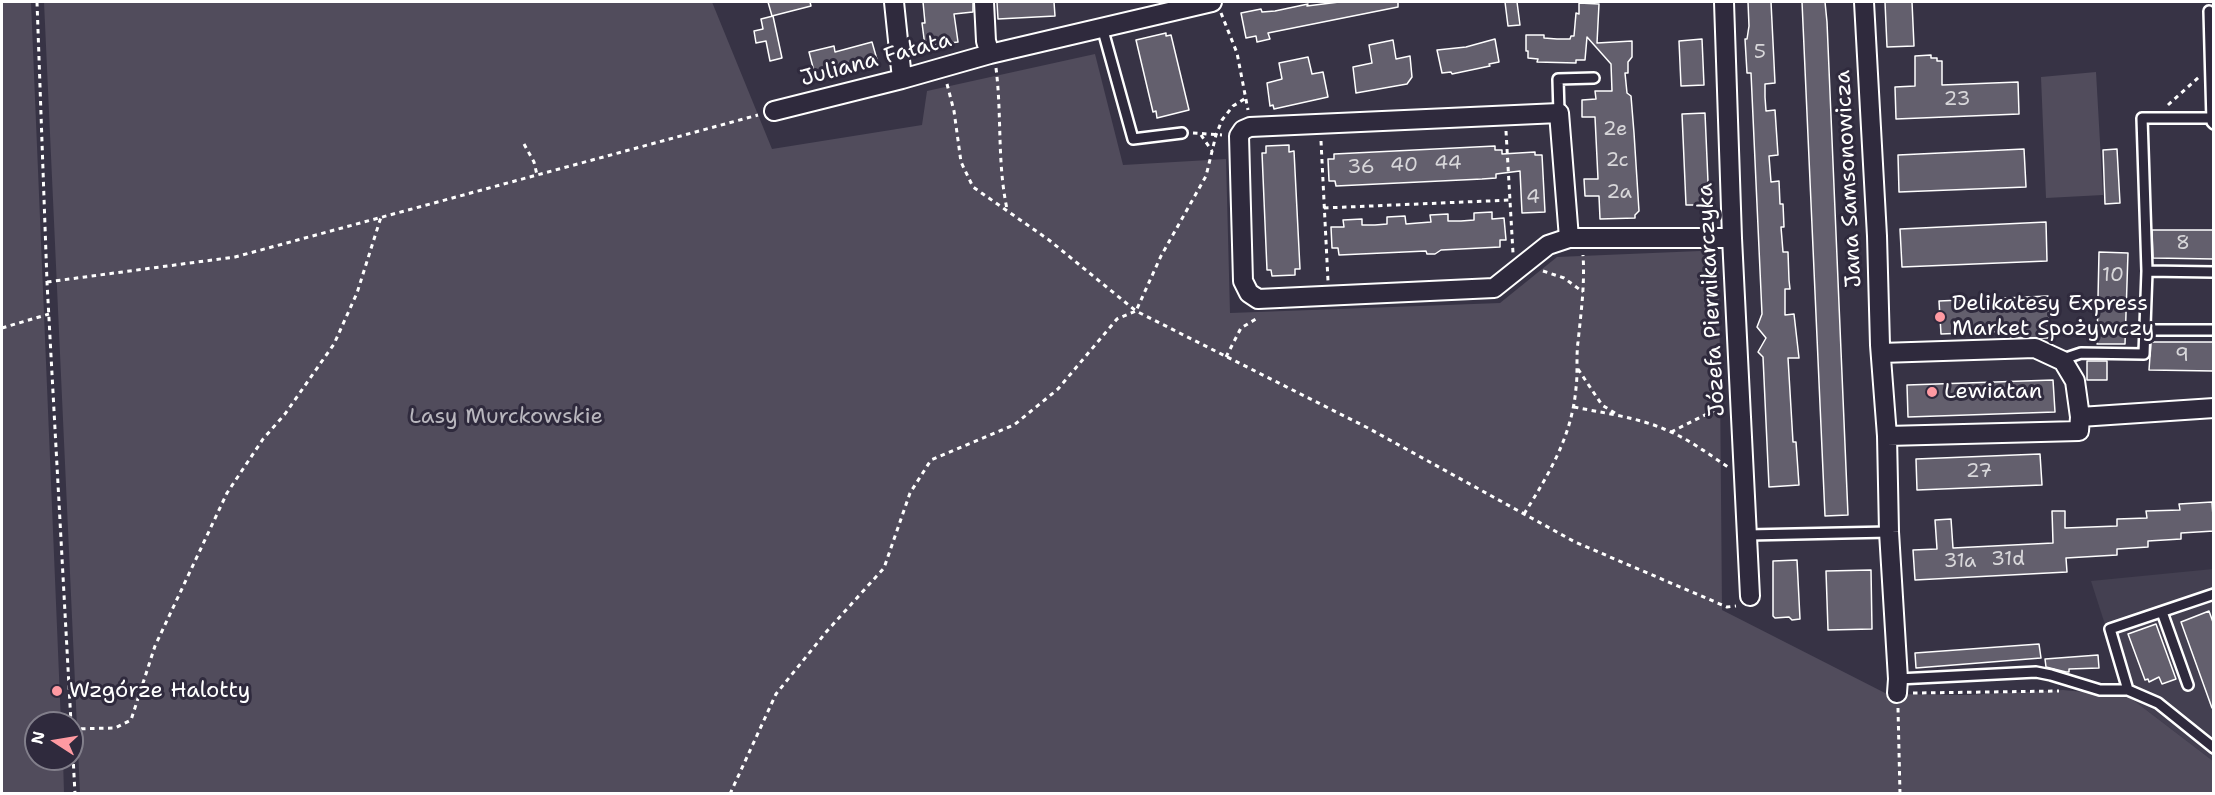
<!DOCTYPE html>
<html>
<head>
<meta charset="utf-8">
<style>
  body { margin:0 }
  #map { position:relative; width:2215px; height:795px; overflow:hidden; background:#373345; font-family:"Shantell Sans",sans-serif }
  canvas { display:block }
  .frame { position:absolute; inset:0; border:3px solid #fff; pointer-events:none }
  .north { position:absolute; left:24px; top:711px; width:60px; height:60px; box-sizing:border-box; background:#2f2a3d; border:2px solid #827f8b; border-radius:50%; rotate:282deg; font-size:16px; font-weight:700; line-height:24px; text-align:center; color:#fff }
  .north::after { content:''; display:block; margin:auto; width:21px; height:27px; background:#ff9aa2; clip-path:polygon(50% 0,100% 100%,50% 72%,0 100%) }
</style>
</head>
<body>
<div id="map">
<canvas width="2215" height="795"></canvas>
<div class="frame"></div>
<div class="north">N</div>
</div>
<script>
const g = document.querySelector('canvas').getContext('2d');
g.lineJoin = 'round';
function fill(path, color) { g.fillStyle = color; g.fill(path, 'evenodd'); }
function stroke(path, color, width, dash) { g.strokeStyle = color; g.lineWidth = width; g.lineCap = dash ? 'butt' : 'round'; g.setLineDash(dash || []); g.stroke(path); }
function write(font, color, halo, rows, align = 'center') {
  g.font = font + ' "Shantell Sans",sans-serif'; g.lineWidth = 6; g.setLineDash([]); g.textBaseline = 'middle'; g.strokeStyle = halo; g.fillStyle = color; for (const [text, x, y, turn = 0] of rows) {
    g.save(); g.translate(x, y); g.rotate((+turn || 0) * Math.PI / 180); g.textAlign = isNaN(turn) ? turn : align; if (halo) g.strokeText(text, 0, 0); g.fillText(text, 0, 0); g.restore();
  }
}
fill(new Path2D(`
  M2213,569V761L2128,696L2091,581Z`), '#444051');
fill(new Path2D(`
  M2,2H31L61,723H36V759H63L64,793H2Z
  M44,2H712L772,149L922,125L927,91L1095,54L1123,165L1226,159L1230,313L1500,303L1557,257L1700,251L1719,264L1722,610L1887,694L1966,695L2063,690L2128,696L2213,761V793H80Z
  M2096,72L2103,195L2046,198L2041,77Z`), '#514c5c');
const building = new Path2D(`
  M768,2H810L811,6L772,16Z
  M923,2H973V12L954,14L958,42L925,46L922,23H925Z
  M997,2H1054L1055,16L998,19Z
  M1339,2H1398V7L1268,33L1270,39L1257,42L1256,36L1246,38L1241,13L1261,9L1262,12L1275,11L1308,4L1307,6Z
  M1505,2H1517L1520,25L1508,26Z
  M1748,2H1771L1775,83L1765,84V97L1766,111L1775,110L1778,155L1769,156L1771,182L1779,181L1780,204H1783L1784,227H1781L1783,252H1788L1789,280L1790,289H1785V315L1794,314L1799,358H1788L1793,442H1796L1799,485L1769,487L1763,357L1758,352L1766,338L1757,327L1762,314L1751,73H1747L1745,39H1747L1749,26Z
  M1802,2H1825L1827,22L1848,515L1825,516Z
  M1885,2H1912L1914,46L1887,47Z
  M1579,3L1599,4L1597,43L1632,41V57L1628,62V73H1625L1627,93L1631,96L1634,133L1639,211L1635,215V218L1600,219L1599,196H1585L1584,179H1598L1595,117H1582V100L1596,99L1595,91H1612L1611,64L1587,37L1585,60H1576V63L1537,62L1538,59L1528,58V51H1526V35H1544V38L1557,39H1570L1571,36H1574L1576,13L1579,14Z
  M773,16L782,58L770,61L766,41L756,43L754,31L763,29L761,19Z
  M1166,33V36L1171,35L1189,110L1157,118L1156,111L1153,112L1136,40Z
  M1495,39L1499,62L1489,64L1490,66L1452,74L1451,72L1442,73L1437,50L1466,47Z
  M1702,39L1704,85L1681,86L1679,41Z
  M1393,40L1396,59L1410,56L1412,77L1407,84L1356,93L1353,67L1372,63L1369,45Z
  M872,42L878,63L816,79L809,52L834,46L835,52Z
  M1931,55V58H1937V61H1942V85L2018,82L2019,114L1896,119L1895,87L1915,86V56Z
  M1308,57L1312,74L1323,72L1328,97L1274,109L1273,105L1270,106L1267,83L1282,79L1279,63Z
  M1705,113L1709,205H1686L1682,114Z
  M1289,145V152L1294,151L1300,269H1295V275L1272,276L1271,270H1267L1262,153H1266V146Z
  M1495,146V150H1502V154L1535,152V155H1542L1545,212L1522,213L1520,171L1496,174V178L1482,179L1336,186L1335,181H1329L1328,159H1334V154Z
  M2024,149L2026,187L1899,192L1898,155Z
  M2117,149L2120,203L2105,204L2103,150Z
  M1492,212V219L1504,218L1506,240H1500V247L1441,250L1435,254H1427L1426,251L1339,255L1338,248H1332L1331,227H1344L1343,220L1362,219V225H1375L1387,224V217L1405,216L1406,224L1418,223L1431,222L1430,215L1448,214V221H1461L1474,220V213Z
  M2046,222L2047,261L1902,267L1900,229Z
  M2152,230H2214V259L2153,258Z
  M2099,252L2128,253L2125,344H2097Z
  M2048,296L2050,338H2011V331L1941,334L1939,301Z
  M2151,342H2214V371L2149,370Z
  M2087,361H2107V380H2087Z
  M2053,380L2055,412L1908,417L1907,385Z
  M2040,454L2042,485L1917,490L1916,459Z
  M2212,502L2214,531L2181,533V539L2148,541V547L2117,549V555L2066,558L2067,572L1915,580L1913,550L1937,549L1935,520L1951,519L1953,548L2053,543L2052,511H2065V528L2117,526V519L2147,518L2146,511L2180,510L2179,504Z
  M1797,560L1800,619L1792,620L1789,617L1775,618L1773,616V561Z
  M1871,570L1872,629L1828,630L1826,571Z
  M2209,611L2214,625V708H2212L2181,622Z
  M2156,624L2176,679L2162,684L2159,677L2149,682L2148,679L2145,680L2128,634Z
  M2039,644L2041,658L1916,668L1915,653Z
  M2098,655L2099,668L2069,669V672H2066L2046,667L2045,659Z`);
fill(building, '#635f6d');
stroke(building, '#fff', 1.5);
const service = new Path2D(`
  M2209,11L2212,122L2214,124
  M1102,27L1133,139L1182,133
  M1559,113L1558,79L1594,78
  M2147,271L2214,272
  M2145,330H2214
  M2060,360L2081,353L2144,354L2147,271L2142,118H2212
  M1748,535L1889,532
  M2162,612L2188,685
  M1898,679L2036,672L2051,675L2100,690H2128L2158,703L2214,748
  M2128,690L2110,629L2214,594`);
const minor = new Path2D(`
  M894,2L902,79
  M984,2L986,41L990,54
  M1724,2L1732,238L1750,596
  M1864,2L1877,236L1880,345L1887,436L1889,532L1898,679L1897,693
  M774,111L902,79L990,54L1212,2
  M1569,238L1559,113L1250,127L1243,130L1239,136L1243,281L1249,293L1258,299L1494,288L1548,245L1569,238H1732
  M1881,353L2035,348L2063,361L2075,381L2080,417
  M1887,436L2079,431L2080,417L2214,408`);
stroke(service, '#fff', 14);
stroke(minor, '#fff', 22);
stroke(new Path2D(`
  M37,2L47,282L71,723
  M1221,13L1237,53L1248,110
  M996,68C1002,116 997,162 1007,209
  M947,84L954,111L961,162L973,187L1049,240L1136,311L1161,256L1206,176L1216,135L1222,120L1233,106L1246,98
  M2168,105L2199,77
  M1506,131L1513,253
  M1193,133L1222,135
  M1201,135L1212,151
  M1321,141L1328,281
  M524,144L534,162L537,175
  M1324,208L1511,200
  M1543,271L1564,278L1583,292
  M47,282L235,257L758,115
  M2,328L49,314
  M1226,357L1241,328L1256,319V316
  M1578,369L1602,405L1618,415
  M1574,407C1603,413 1636,417 1664,429C1687,438 1707,453 1728,467
  M1671,432L1713,411L1723,403
  M1524,514C1549,474 1572,436 1576,388C1578,373 1576,357 1578,342C1581,313 1585,284 1583,255
  M1913,693L2059,691
  M1898,708L1900,794
  M72,729L115,728L131,720L155,646L227,493L263,439L285,414L334,344L357,293L381,217
  M72,737L75,794
  M730,794L776,694L827,631L884,568L910,493L931,460L1014,425L1058,389L1117,319L1136,311L1368,428L1575,542L1727,607L1736,606`), '#fff', 3, [4.5, 4.5]);
stroke(service, '#2f2a3d', 9);
stroke(minor, '#2f2a3d', 18);
for (const [x, y, r, color] of [
  [1940,317,6,"#ff9aa2"],
  [1932,392,6,"#ff9aa2"],
  [57,691,6,"#ff9aa2"]
]) { const dot = new Path2D(); dot.arc(x, y, r, 0, 2 * Math.PI); g.fillStyle = color; g.fill(dot); stroke(dot, '#2f2a3d', 2); }
write('20px', '#d8d7da', null, [
  ["5",1760,53],
  ["23",1957,100],
  ["2e",1615,130],
  ["2c",1617,161],
  ["44",1448,164],
  ["40",1404,166],
  ["36",1361,168],
  ["2a",1619,193],
  ["4",1533,198],
  ["8",2183,244],
  ["10",2113,276],
  ["9",2182,356],
  ["27",1979,472],
  ["31d",2008,560],
  ["31a",1960,562]
]);
write('22px', '#fff', '#2f2a3d', [
  ["Juliana Fałata",876,60,-15],
  ["Jana Samsonowicza",1849,179,-93],
  ["Józefa Piernikarczyka",1712,300,-93]
]);
write('22px', '#fff', '#2f2a3d', [
  ["Delikatesy Express",1952,304],
  ["Market Spożywczy",1952,329],
  ["Lewiatan",1944,392],
  ["Wzgórze Halotty",69,691]
], 'left');
write('22px', '#b9b7be', '#2f2a3d', [
  ["Lasy Murckowskie",506,417]
]);
</script>
</body>
</html>
